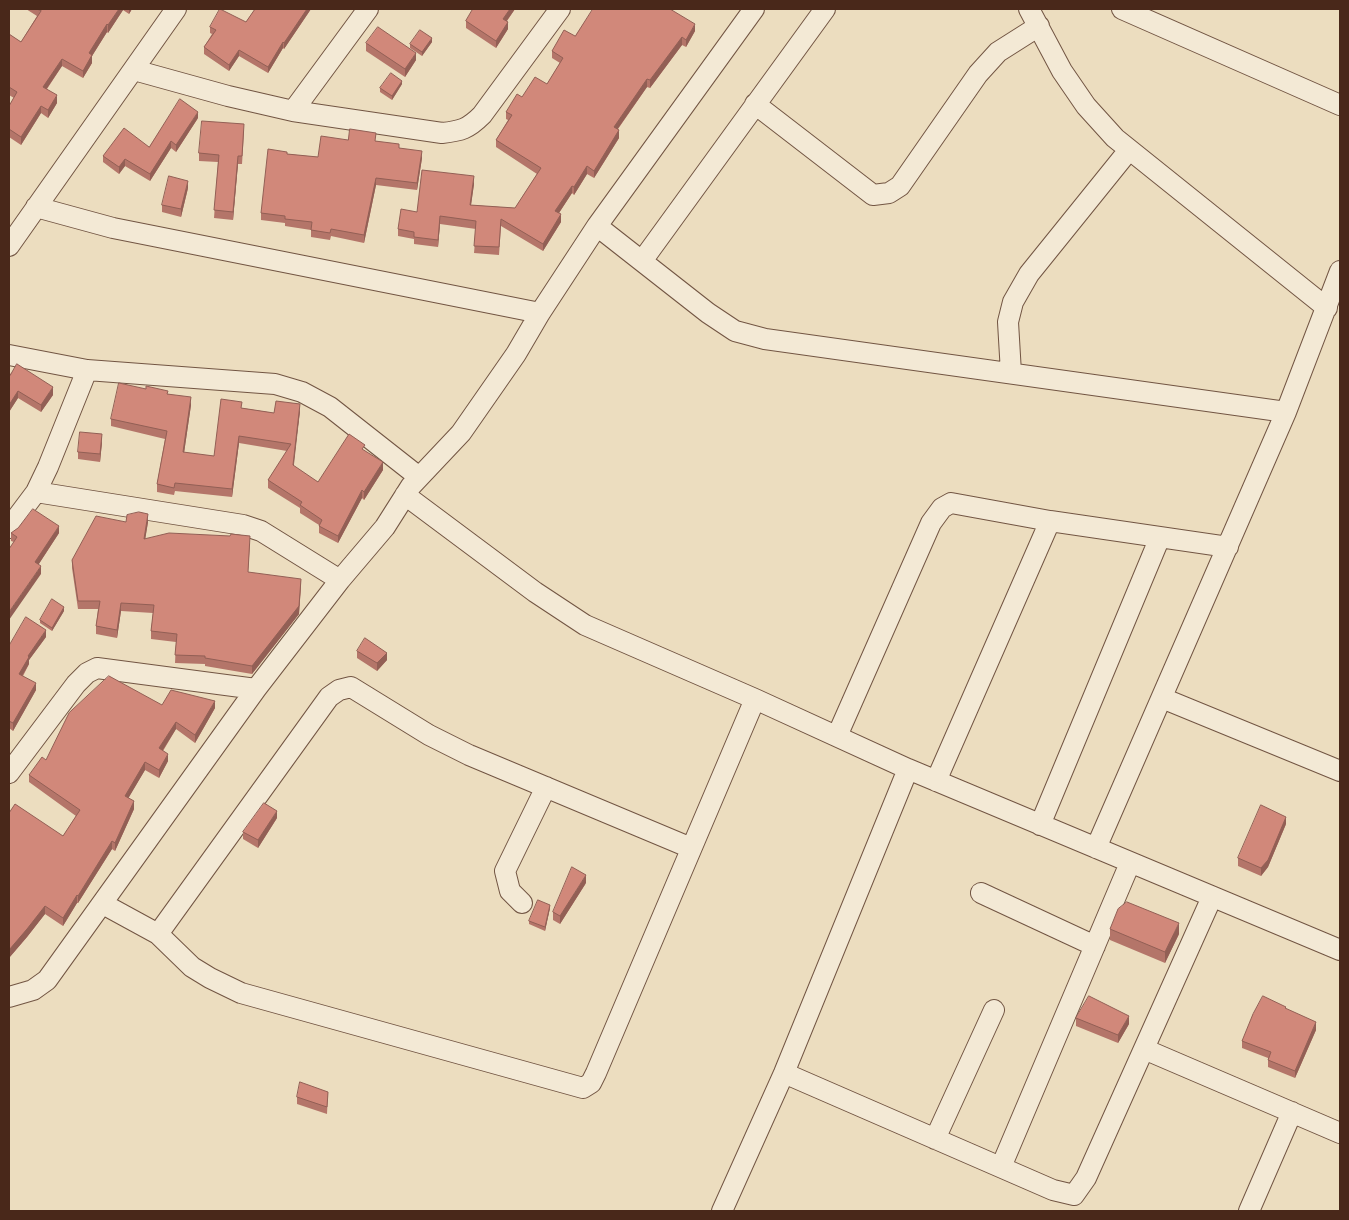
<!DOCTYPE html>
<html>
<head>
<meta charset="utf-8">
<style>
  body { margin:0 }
  #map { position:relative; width:1349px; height:1220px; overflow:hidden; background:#ecddbf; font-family:"Old Standard TT",serif }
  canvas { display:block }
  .frame { position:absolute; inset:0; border:10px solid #49281a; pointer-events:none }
</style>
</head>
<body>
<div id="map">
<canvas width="1349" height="1220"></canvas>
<div class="frame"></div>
</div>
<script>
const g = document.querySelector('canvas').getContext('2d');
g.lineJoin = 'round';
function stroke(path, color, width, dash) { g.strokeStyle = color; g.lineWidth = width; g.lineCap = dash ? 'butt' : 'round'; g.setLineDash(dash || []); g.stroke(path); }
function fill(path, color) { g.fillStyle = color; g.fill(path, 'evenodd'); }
const minor = new Path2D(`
  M1029,9L1062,71L1086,106L1115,138L1327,308
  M1122,9L1340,105
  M134,70L228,96L293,111L442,133C461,131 468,129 482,115L560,9
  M755,104L873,195L889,193L900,186L978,74L998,52L1039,26
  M293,111L368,9
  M36,207L113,228L540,313
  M597,226L708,313L735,331L765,339L1286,412
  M9,246L176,9
  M642,261L825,9
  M9,355L87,370L275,384L302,392L330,407L419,477
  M1011,373L1008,322L1013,302L1029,274L1129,150
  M36,492L243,525L261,531L340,580
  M405,495L535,592L585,625L755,699L908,769L1340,950
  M9,528L36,492L48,467L87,370
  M1162,698L1340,771
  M837,736L931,523L942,508L951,503L1050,521L1228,547
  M9,773L76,684L87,673L97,668L256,689
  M936,781L1050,521
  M1040,825L1160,537
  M1096,848L1286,412L1340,271
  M981,893L1095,946
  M522,903L510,891L505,871L546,787
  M103,904L158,934L192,967L210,978L241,993L583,1088L591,1083L596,1073L755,699
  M158,934L329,697L339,690L351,687L429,735L469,755L691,848
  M9,997L33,990L47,980L256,689L340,580L385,527L411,486L461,433L516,354L540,313L597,226L754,9
  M1144,1049L1340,1133
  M784,1073L1053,1190L1074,1195L1086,1178L1212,897
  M935,1139L994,1010
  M1001,1167L1130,863
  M722,1211L784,1073L908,769
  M1249,1211L1292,1112`);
stroke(minor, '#725543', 22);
stroke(minor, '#f3e9d5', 20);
fill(new Path2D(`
  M26,9H132L129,14L123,10L108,33L107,32L92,56V63L83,78L62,66L47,89L57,103L48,118L41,113L21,145L9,137V106L14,98L9,95V34L21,42L37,16Z
  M255,9H311L284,49L283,48L268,73L239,56L229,71L204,54V47L212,34L210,33V27L246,22Z
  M473,9H515L507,21L508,29L496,48L466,28V21Z
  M695,31L686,47L682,45L650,88L647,87L618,129L619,138L594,178L587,174L574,195L572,193L559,213L561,222L543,251L501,226L499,255L474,253L476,229L440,224L438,247L414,244V239L398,236V229L417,212L474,184L471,205L515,208L537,174L496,147V140L508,120L506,119V112L522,97L547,84L560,63L552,58V51L575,36Z
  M432,42L422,56L410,48V44Z
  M366,43L416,60L405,77L366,51Z
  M402,84L392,100L380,92V88Z
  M198,118L176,152L171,148L150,181L125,166L119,174L103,162V156L149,147Z
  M244,132L242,164H238L233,220L214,218L218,162L199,161V153Z
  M348,140L376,141L399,148L422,158L417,190L376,185L364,243L331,236L330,240L311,237V230L285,226V223L261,220V213L287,154L318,157Z
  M188,188L181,217L162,212V205Z
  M9,373L53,395L41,412L18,398L9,412Z
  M146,389L168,394L191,405L184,453L214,456L242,408L274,413L300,411L293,466L318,482L365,451L383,470L364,500L362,498L338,543L319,533V525L300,513V508L268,488V480L287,451L239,443L232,497L175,491L174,495L157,492V484L165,439L111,426V419Z
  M102,442L100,462L78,459V452Z
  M126,522H148L145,539L250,544L248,572L301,587L299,614L252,674L205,666V664L175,663L176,642L151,639V631L153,613L121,611L117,638L96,634V626L98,609H78L72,568V560Z
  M11,533H59L38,565L41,574L14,542L11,541Z
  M64,611L52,631L40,623V620Z
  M46,637L29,660V664L23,676L36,690L13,731L9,728V646Z
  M357,651L387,660L377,671L357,658Z
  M162,705L215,708L195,743L176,729L163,751L168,761L159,778L145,770L128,798L134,809L115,851L112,849L78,903H77L63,926L45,914L27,937L9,958V813L63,836L76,816L29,782V775L46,760Z
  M277,818L258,848L243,839V832Z
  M1286,824L1268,867L1261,876L1238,866V858Z
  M586,883L560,924L553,920V912Z
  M550,908L545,931L529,924V921Z
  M1110,929L1179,934L1165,963L1110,940Z
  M1286,1009L1316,1030L1295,1078L1268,1067V1058L1242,1048V1041Z
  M1076,1018L1129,1024L1118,1043L1076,1026Z
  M328,1092L327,1114L297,1104V1097Z`), '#b47569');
fill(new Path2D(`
  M119,9H123V10L108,33V25Z
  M129,9H132L129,14Z
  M307,9H311L284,49V43Z
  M510,9H515L503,26V19Z
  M508,22V29L496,48V41Z
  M107,24V32L92,56V63L83,78V71L89,53Z
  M695,24V31L686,47V40Z
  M682,37V45L650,88V80Z
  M432,38V42L422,56V52Z
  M283,42V48L268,73V67Z
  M239,50V56L229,71V65Z
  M416,53V60L405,77V69Z
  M62,59V66L43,94V87Z
  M647,79V87L614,134V127Z
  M402,81V84L392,100V96Z
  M57,95V103L48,118V110Z
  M41,106V113L21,145V137Z
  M198,112V118L176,152V145Z
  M619,130V138L594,178V171Z
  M171,141V148L150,181V174Z
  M422,151V158L417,190V183Z
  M238,156V164L233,220V212Z
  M125,159V166L119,174V167Z
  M587,166V174L574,195V187Z
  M474,176V184L470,212V205Z
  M376,178V185L364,243V235Z
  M188,181V188L181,217V209Z
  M572,186V193L555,219V211Z
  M561,214V222L543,251V244Z
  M440,216V224L438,247V240Z
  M53,387V395L41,412V405Z
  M18,391V398L9,412V405Z
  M191,397V405L183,460V452Z
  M300,404V411L293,473V465Z
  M102,434V442L100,462V454Z
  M239,436V443L232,497V489Z
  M383,462V470L364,500V492Z
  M362,490V498L338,543V536Z
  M148,514V522L144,547V539Z
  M59,526V533L35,570V562Z
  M41,566V574L9,620V612Z
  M301,579L299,614L252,674V666Z
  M121,603V611L117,638V630Z
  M64,607V611L52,631V628Z
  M46,630V637L29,660V664L19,681V674L28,656Z
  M387,653V660L377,671V663Z
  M36,683V690L13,731V723Z
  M215,701V708L195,743V735Z
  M176,722V729L159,756V748Z
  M168,754V761L159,778V770Z
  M145,762V770L125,804V796Z
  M134,801V809L115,851V843Z
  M277,811V818L258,848V840Z
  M1286,817V824L1268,867L1261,876V868Z
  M112,841V849L78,903V896Z
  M586,875V883L560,924V916Z
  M77,895V903L63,926V918Z
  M550,905V908L545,931V927Z
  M45,906V914L27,937L9,958V950Z
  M1179,923V934L1165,963V952Z
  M1129,1016V1024L1118,1043V1035Z
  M1316,1022V1030L1295,1078V1071Z`), '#925f55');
const building = new Path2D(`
  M37,9H119L108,25L107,24L89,53L92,55L83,71L62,59L43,87L57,95L48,110L41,106L21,137L9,129V106L17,92L9,87V34L21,42L41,11Z
  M220,9L246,22L255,9H307L284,43L283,42L268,67L239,50L229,65L204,47L216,30L210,27Z
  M473,9H510L503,19L508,22L496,41L466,21Z
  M593,9H670L695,24L686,40L682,37L650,80L647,79L614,127L619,130L594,171L587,166L574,187L572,186L555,211L561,214L543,244L501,219L499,247L474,246L476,221L440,216L438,240L414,237V232L398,229L401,209L417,212L422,170L474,176L470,205L515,208L541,168L496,140L512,115L506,112L517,94L522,97L535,77L547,84L563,58L552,51L564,30L575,36Z
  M378,27L416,53L405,69L366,43Z
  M420,30L432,38L422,52L410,44Z
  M391,73L402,81L392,96L380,88Z
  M180,99L198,112L176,145L171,141L150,174L125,159L119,167L103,156L124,128L149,147Z
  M202,121L244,124L242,156H238L233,212L214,210L219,155L199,153Z
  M350,129L376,133L375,141L399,144V148L422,151L417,183L376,178L364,235L331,229L330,233L311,230L312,222L285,219V216L261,213L268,149L287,152V154L318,157L321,136L348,140Z
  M169,176L188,181L181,209L162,205Z
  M17,364L53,387L41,405L18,391L9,405V373L10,375Z
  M119,383L146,389V386L168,391L167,394L191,397L183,452L214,456L221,399L242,402L241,408L274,413L276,401L300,404L293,465L318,482L349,434L365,445L362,449L383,462L364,492L362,490L338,536L319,526L322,520L300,505L302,502L268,480L291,444L239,436L232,489L175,483L174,488L157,484L167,431L111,419Z
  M80,432L102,434L100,454L78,452Z
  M33,509L59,526L35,562L41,566L9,612V549L17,537L11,533L18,528Z
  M139,512L148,514L144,539L169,533L230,536L231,534L250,536L248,572L301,579L299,606L252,666L205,658V656L175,655L177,634L151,631L154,605L121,603L117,630L96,626L100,601H78L72,560L96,516L126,522L127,515Z
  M52,599L64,607L52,628L40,620Z
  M26,617L46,630L28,656L29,657L19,674L36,683L13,723L9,721V646Z
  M365,638L387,653L377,663L357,651Z
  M109,676L162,705L171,690L215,701L195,735L176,722L159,748L168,754L159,770L145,762L125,796L134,801L115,843L112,841L78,896L77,895L63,918L45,906L27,929L9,950V813L15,804L63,836L80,810L29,775L42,757L46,760L69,713Z
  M264,803L277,811L258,840L243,832Z
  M1261,805L1286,817L1268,860L1261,868L1238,858Z
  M572,867L586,875L560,916L553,912Z
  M538,900L550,905L545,927L529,921Z
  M1127,902L1179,923L1165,952L1110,929L1118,909Z
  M1089,996L1129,1016L1118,1035L1076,1018Z
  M1263,996L1286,1007L1285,1008L1316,1022L1295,1071L1268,1060L1271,1052L1242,1041L1253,1014Z
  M300,1082L328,1092L327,1107L297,1097Z`);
fill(building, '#d1887a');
stroke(building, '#925f55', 1);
</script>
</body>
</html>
